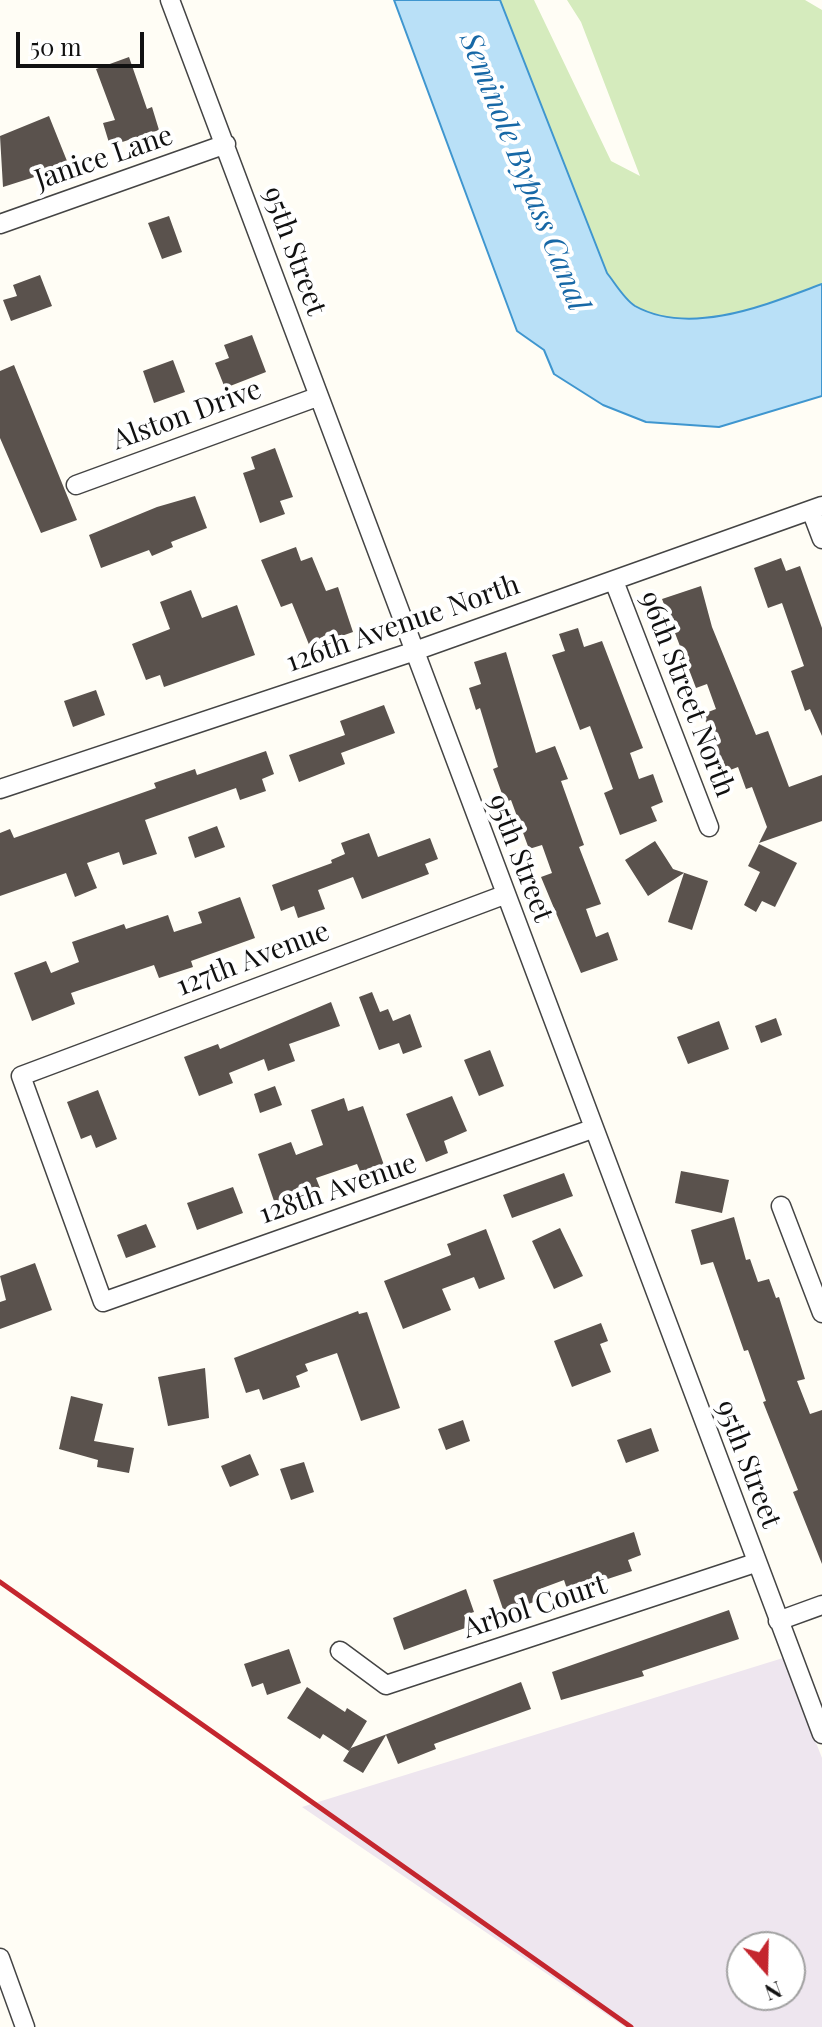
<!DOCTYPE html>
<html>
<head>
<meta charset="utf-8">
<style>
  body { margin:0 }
  #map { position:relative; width:822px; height:2027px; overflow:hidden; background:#fffdf5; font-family:"Playfair Display",serif }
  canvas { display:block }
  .north { position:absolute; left:726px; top:1931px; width:80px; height:80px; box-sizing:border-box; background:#fff; border:2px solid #a0a0a0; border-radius:50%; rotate:160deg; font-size:22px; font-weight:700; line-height:32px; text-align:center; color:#111 }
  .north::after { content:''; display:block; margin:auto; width:28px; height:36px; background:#c4262e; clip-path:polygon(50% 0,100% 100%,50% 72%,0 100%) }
  .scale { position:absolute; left:16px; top:32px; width:128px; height:36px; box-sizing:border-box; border:4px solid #111; border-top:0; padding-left:10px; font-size:24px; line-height:28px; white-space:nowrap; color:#111; -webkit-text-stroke:6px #fff; paint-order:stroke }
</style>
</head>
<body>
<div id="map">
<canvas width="822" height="2027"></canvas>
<div class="north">N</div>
<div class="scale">50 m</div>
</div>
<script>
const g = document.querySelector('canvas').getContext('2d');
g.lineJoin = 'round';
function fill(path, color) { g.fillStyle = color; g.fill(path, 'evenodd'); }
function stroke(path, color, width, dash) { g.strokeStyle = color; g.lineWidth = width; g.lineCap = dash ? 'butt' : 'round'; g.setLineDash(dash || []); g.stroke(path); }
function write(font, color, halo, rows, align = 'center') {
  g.font = font + ' "Playfair Display",serif'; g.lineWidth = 8; g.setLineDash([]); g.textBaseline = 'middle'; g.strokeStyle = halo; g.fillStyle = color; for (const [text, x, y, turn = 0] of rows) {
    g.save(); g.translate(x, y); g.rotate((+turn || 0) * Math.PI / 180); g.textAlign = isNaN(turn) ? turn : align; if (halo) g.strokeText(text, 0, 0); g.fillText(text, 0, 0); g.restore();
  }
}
fill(new Path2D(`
  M783,1658L822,1758V2027H625L302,1807ZM742,1947H790V1995H742Z`), '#eee6ef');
fill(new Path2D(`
  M500,0H534L611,161L640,176L581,22L567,0H805L822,10V284C768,304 691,337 635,306C624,299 615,283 607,273Z`), '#d5ebbd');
const water = new Path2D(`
  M394,0H500L607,273C615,283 624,299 635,306C691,337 768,304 822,284V396L719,427L646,422L603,405L554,374L544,350L517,331Z`);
fill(water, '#b9e0f7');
stroke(water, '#3f96cf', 2);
fill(new Path2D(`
  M129,57L147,109L152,107L159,130L110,146L103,123L115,120L96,69Z
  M49,116L69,166L3,187L0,136Z
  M169,216L182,252L162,259L148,223Z
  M40,275L52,306L11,321L3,300L17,296L13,285Z
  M252,335L266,372L225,388L215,363L229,358L224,345Z
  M173,360L185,392L154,403L143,371Z
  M14,365L77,520L41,533L0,438V371Z
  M275,448L293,497L280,501L285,514L260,523L243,473L255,469L251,457Z
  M195,496L207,528L171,542L173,547L152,556L149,550L101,568L89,535L157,507Z
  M296,547L301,561L312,557L326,591L338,587L353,632L310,647L292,603L281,607L261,560Z
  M781,558L786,571L800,566L822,628V736L810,709L805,711L791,671L804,666L782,603L768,608L754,568Z
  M701,586L712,627L756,735L768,731L789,787L822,775V821L759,843L767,827L752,787L746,789L738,767L725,772L703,714L716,709L707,684L696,688L662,599Z
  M191,590L202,618L237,605L255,655L164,687L160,675L146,680L132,644L170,629L160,602Z
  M578,628L584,647L602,641L643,748L630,753L639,779L653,774L663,802L651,807L657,821L620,835L604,793L613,789L590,726L580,730L552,655L565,651L559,634Z
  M506,652L536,753L555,746L568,779L561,781L584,845L579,847L601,904L586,909L596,937L608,932L618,960L581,973L541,877L552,873L542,845L529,849L511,800L505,802L493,769L498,767L480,708L476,710L469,688L481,684L474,662Z
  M96,690L105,715L73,727L64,701Z
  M384,705L395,733L341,753L345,764L299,782L289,755L345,735L340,721Z
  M266,751L274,774L262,779L266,791L240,800L236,788L145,820L157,854L123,865L119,852L87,863L97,888L75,897L66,873L0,896V833L10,829L14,838L156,788L154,783L195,769L197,775Z
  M217,826L225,847L195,858L188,837Z
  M369,833L378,857L430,838L438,859L425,864L429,874L362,899L353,877L318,890L325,909L298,918L294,906L281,911L272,885L332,863L331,860L345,854L341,843Z
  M655,841L673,869L708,881L692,930L668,922L684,873L648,896L625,860Z
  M759,844L797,863L775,907L762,901L756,912L744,905L760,872L748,866Z
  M240,897L255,938L191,961L193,967L159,978L154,965L71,993L75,1004L32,1021L14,973L46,961L51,973L79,962L72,942L124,924L126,929L168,915L174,932L202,923L198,912Z
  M372,992L380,1012L388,1009L393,1021L410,1014L422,1047L403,1054L399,1043L379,1050L359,997Z
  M331,1002L340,1026L289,1044L295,1061L268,1071L264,1059L229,1073L233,1083L199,1096L184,1057L218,1044L220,1049Z
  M776,1018L782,1035L761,1043L755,1026Z
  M719,1021L729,1049L688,1064L677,1037Z
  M490,1050L504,1086L479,1096L464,1060Z
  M275,1086L282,1105L260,1113L254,1094Z
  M98,1090L117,1139L96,1148L91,1135L81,1139L67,1102Z
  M452,1096L467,1131L444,1141L448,1153L426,1162L406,1114Z
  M344,1098L348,1111L363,1106L385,1168L362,1176L357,1164L316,1178L320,1188L275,1204L258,1154L291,1142L296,1155L323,1145L311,1110Z
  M681,1171L729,1180L722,1213L675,1203Z
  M564,1173L573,1196L512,1218L503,1195Z
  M233,1187L243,1213L197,1230L187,1203Z
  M734,1217L746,1260L750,1259L758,1282L769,1279L776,1298L779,1297L805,1379L797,1381L810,1414L822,1410V1564L793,1492L798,1490L763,1402L766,1401L748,1350L744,1351L713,1262L701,1265L691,1230Z
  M146,1224L156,1247L126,1258L117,1235Z
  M560,1228L583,1276L554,1289L532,1241Z
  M486,1229L505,1279L479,1289L474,1277L442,1289L451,1310L403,1329L384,1281L451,1255L447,1244Z
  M35,1263L52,1310L0,1329V1302L6,1300L0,1276Z
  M358,1311L359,1314L367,1312L400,1408L361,1421L337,1353L305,1364L308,1371L296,1376L300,1387L263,1400L259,1389L246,1393L234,1358Z
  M601,1323L608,1341L600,1344L611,1372L572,1387L554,1341Z
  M205,1368L209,1418L168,1426L158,1377Z
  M71,1396L103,1404L94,1441L134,1448L129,1473L97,1467L98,1460L59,1449Z
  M463,1420L470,1441L446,1450L438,1429Z
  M651,1428L659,1451L626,1463L617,1440Z
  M250,1454L259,1475L230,1487L221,1466Z
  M304,1462L314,1492L291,1500L280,1469Z
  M634,1532L641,1555L628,1560L632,1571L568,1592L564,1580L537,1590L540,1600L504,1612L493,1580Z
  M466,1589L474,1612L464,1615L468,1627L404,1650L393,1618Z
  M729,1610L739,1639L642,1671L644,1676L561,1700L552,1672Z
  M289,1649L301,1683L267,1695L263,1683L252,1687L244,1664Z
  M521,1682L531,1709L434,1744L436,1749L398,1764L386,1735L363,1773L343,1761L351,1748Z
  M307,1687L345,1712L347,1708L367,1721L349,1751L323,1734L320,1739L287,1718Z`), '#5a524d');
const minor = new Path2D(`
  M170,0L822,1734
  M0,224L226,144
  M76,485L317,397
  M811,510L822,539
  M614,581L709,827
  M0,789L412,652L822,506
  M504,895L21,1076L103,1302L592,1129
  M781,1206L822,1313
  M778,1621L822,1605
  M340,1651L386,1685L755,1563
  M0,1958L25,2027`);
stroke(minor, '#444', 21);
stroke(minor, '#fff', 18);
stroke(new Path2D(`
  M0,1582L631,2027`), '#c4262e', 5);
write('28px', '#111', '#fff', [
  ["Janice Lane",104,158,-19],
  ["95th Street",294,251,70],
  ["Alston Drive",187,415,-20],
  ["126th Avenue North",403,624,-19],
  ["96th Street North",687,694,69],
  ["95th Street",520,858,69],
  ["127th Avenue",253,959,-21],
  ["128th Avenue",338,1189,-19],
  ["95th Street",748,1464,69],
  ["Arbol Court",535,1607,-18]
]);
write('italic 30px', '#1768a6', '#fff', [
  ["Seminole Bypass Canal",524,172,68]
]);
</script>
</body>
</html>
